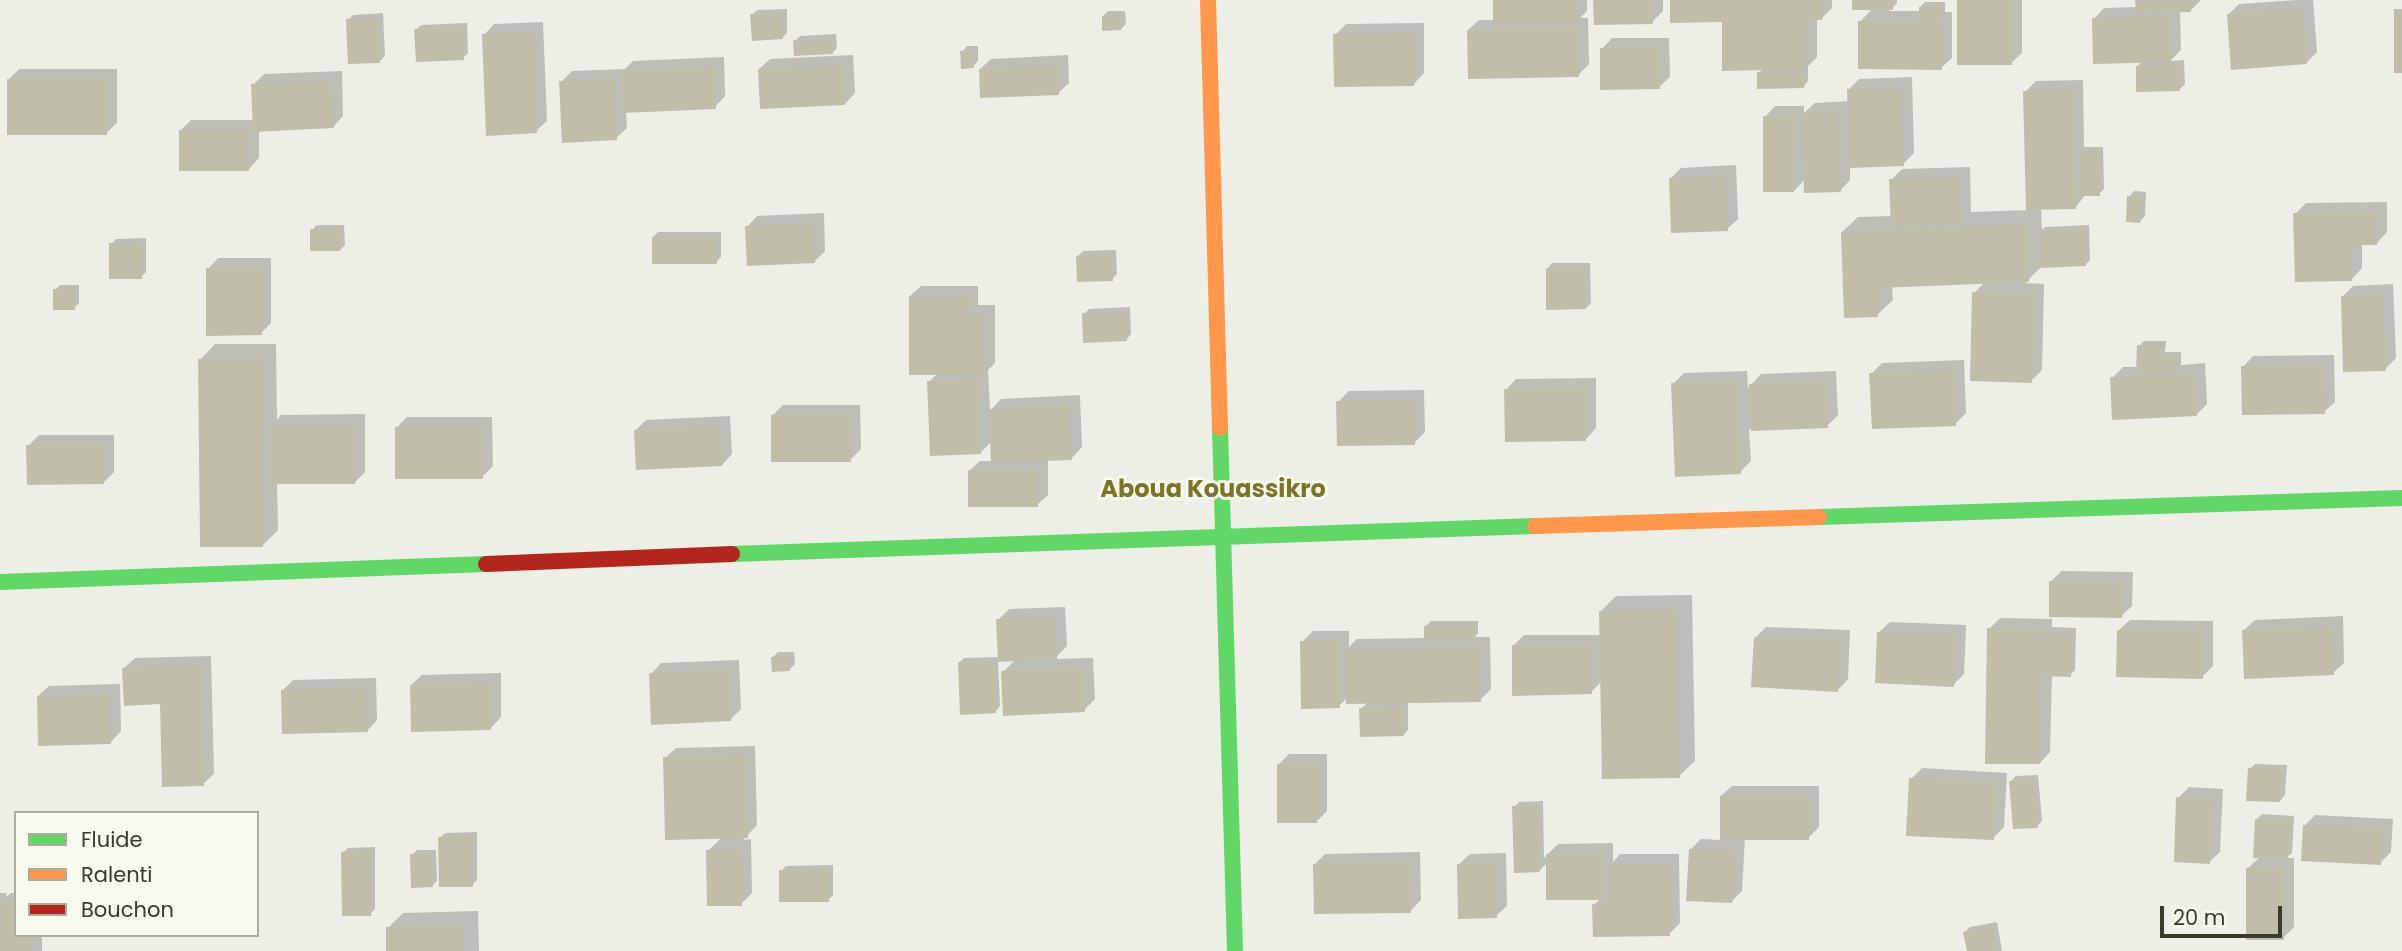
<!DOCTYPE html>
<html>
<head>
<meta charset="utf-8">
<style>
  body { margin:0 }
  #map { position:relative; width:2402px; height:951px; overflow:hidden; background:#edeee6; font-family:Poppins,sans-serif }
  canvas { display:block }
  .legend { position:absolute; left:14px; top:811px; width:245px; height:126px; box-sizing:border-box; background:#f8faee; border:2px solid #acada0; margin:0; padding:9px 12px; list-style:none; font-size:21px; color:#39392c }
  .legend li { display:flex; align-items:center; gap:14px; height:35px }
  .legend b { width:35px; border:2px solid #acada0 }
  .scale { position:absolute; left:2160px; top:906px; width:122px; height:32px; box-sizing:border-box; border:4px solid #39392c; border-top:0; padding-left:9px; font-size:21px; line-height:24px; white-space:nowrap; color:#39392c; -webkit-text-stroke:5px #f8faee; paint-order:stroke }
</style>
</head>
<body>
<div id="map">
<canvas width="2402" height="951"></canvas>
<ul class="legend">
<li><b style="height:9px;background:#63d668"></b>Fluide</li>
<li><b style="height:9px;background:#ff974d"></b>Ralenti</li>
<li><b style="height:9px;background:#b3261e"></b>Bouchon</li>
</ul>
<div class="scale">20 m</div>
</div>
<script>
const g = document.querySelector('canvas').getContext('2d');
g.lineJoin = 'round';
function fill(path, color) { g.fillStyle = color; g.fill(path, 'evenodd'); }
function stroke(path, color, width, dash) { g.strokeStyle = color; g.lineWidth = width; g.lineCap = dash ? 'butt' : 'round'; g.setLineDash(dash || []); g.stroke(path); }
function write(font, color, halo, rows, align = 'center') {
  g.font = font + ' Poppins,sans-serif'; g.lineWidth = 6; g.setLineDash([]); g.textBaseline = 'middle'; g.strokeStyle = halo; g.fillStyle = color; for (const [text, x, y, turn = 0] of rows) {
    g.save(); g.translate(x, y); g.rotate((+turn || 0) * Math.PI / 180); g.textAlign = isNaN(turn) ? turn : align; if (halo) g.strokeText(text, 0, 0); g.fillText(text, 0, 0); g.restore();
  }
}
fill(new Path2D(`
  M1494,0H1587V11L1580,18H1588L1589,64L1578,75L1468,30L1479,20H1495Z
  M1595,0H1663V11L1652,22Z
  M1671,0H1832V8L1821,19H1817V57L1808,66V81L1803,87L1759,73L1763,68L1724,20Z
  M1854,0H1897V3L1889,11H1920V7L1925,2H1945V12H1952V58L1941,68L1860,22L1873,8Z
  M1958,0H2022V53L2011,63Z
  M2137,0H2201L2191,10H2180L2181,50L2170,61L2184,60L2185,84L2180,89L2137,67L2142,61L2094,19L2104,8L2137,7Z
  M2297,0H2313L2317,52L2306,63L2228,15L2239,4Z
  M787,9V33L782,38L752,15L757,10Z
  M1108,11H1125L1126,24L1121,29L1103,16Z
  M383,13L385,56L380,61L348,20L353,15Z
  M543,22L547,121L536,131L484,35L494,24Z
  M467,23L468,53L463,58L416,30L421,25Z
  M1424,23V73L1414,84L1335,35L1346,24Z
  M836,34L837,48L832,53L795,41L800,36Z
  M1612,38H1669L1670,77L1659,87L1602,49Z
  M967,46H978V61L973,66L962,52Z
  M853,55L855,93L845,104L759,69L770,59Z
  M1068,55L1069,83L1058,93L980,69L991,59Z
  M724,57L725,96L715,107L626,111L627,128L616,138L561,82L572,71L625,69L633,61Z
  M19,69H117V123L106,133L8,80Z
  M342,71L343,116L333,127L259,130V158L249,169L180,131L191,120H255L253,85L264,74Z
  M1912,77L1914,153L1903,164L1850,166V180L1840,191L1806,178L1794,191L1765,117L1775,106H1804V113L1815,103L1849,101L1848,90L1859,79Z
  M2083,80L2084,147H2103L2104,189L2099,194H2086L2075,208H2041L2042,230L2045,227L2089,225L2090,260L2085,265L2042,266L2025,283L2044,284L2042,370L2031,381L1974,293L1985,282L1892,286L1893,300L1877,315L1842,232L1858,217L1892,216L1891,180L1902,169L1970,167L1971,212L2028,210L2025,92L2036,81Z
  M1736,165L1738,219L1727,229L1670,179L1681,168Z
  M2134,191L2146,192L2145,216L2140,221L2129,197Z
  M2387,202V232L2377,243H2362V268L2352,279L2295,214L2306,203Z
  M824,213L825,251L815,261L747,227L757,216Z
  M317,225H344L345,245L340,250L312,230Z
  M658,232H721V257L716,262L653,237Z
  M146,238V272L141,277L111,244L116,239Z
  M1116,250L1117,274L1112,279L1078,256L1083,251Z
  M218,258H271V323L261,333L208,269Z
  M1552,263H1590L1591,303L1586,308L1547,269Z
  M2393,284L2396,358L2385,369L2343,296L2353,286Z
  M60,285H79V303L74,308L55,290Z
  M921,286H978V305H995V363L988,370L990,411L1001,399L1080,395L1082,447L1072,458L1048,459V495L1037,505L969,471L980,461H993L992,441L981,452L929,382L937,374L910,296Z
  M1130,307L1131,334L1126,340L1084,314L1089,309Z
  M2144,341H2166L2165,352H2181V365L2205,363L2207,404L2197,414L2112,378L2123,367H2138L2139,346Z
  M215,344H276L277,420L281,415L365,414V472L355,482H277L278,530L262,546L200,360Z
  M2334,355L2335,402L2324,412L2243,367L2253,356Z
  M1964,360L1966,413L1955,424L1871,374L1882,363Z
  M1747,371L1748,388L1761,374L1836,371L1838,415L1827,426L1749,429L1751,461L1740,472L1673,384L1684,373Z
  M1596,378V428L1586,439L1506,390L1516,379Z
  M1424,390L1425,432L1414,443L1338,402L1349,391Z
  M783,405H860L861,449L850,460L772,416Z
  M730,416L732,454L722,465L636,430L646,420Z
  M407,417H492L493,466L482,477L396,428Z
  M39,435H114V472L104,482L28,446Z
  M2062,571L2133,572L2132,606L2121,616L2051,581Z
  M1692,595L1695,761L1679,776L1602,681L1591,692L1513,646L1524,635H1601V611L1616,596Z
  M1065,607L1067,646L1054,659L1093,658L1095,699L1084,710L1003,672L1016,659L998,660L1000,706L995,712L959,663L964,658L999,657L998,620L1009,609Z
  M2343,616L2344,663L2333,673L2244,630L2255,620Z
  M2000,618L2052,619V627L2076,628L2075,670L2070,675L2052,674L2050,752L2040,763L1989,629Z
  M2130,620L2213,621V666L2202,677L2119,630Z
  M1431,621H1478V633L1475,637H1490L1491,689L1480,700L1408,701V730L1403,735L1361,709L1368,702L1348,697L1339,706L1302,642L1313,631H1349V647L1357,639L1426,638V626Z
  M1890,622L1966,625L1964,674L1953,685L1879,632Z
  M1766,627L1850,630L1848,679L1838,690L1755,638Z
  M778,652H794L795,664L790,669L773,657Z
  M211,656L214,774L203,784L161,703L124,668L135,658Z
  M739,660L741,709L730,720L651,674L661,663Z
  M501,673V717L491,728L411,685L422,675Z
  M376,678L377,720L367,731L282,691L293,680Z
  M120,684L121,731L111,742L38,696L49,686Z
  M755,746L757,825L743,840L751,839L752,893L741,904L708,851L722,837L665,758L676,748Z
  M1289,754H1327V811L1316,822L1279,764Z
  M2255,764L2287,765L2285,795L2280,801L2250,769Z
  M1922,768L2007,773L2004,827L1993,838L1911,779Z
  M2038,775L2042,821L2037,826L2011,781L2016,776Z
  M1732,786H1819V827L1808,838H1745L1742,891L1732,901L1691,849L1701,839L1721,840V796Z
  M2189,787L2223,789L2220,852L2209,862L2178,798Z
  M1543,801L1544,858L1558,844L1613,843V862L1620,854H1679L1680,923L1669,934L1594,905L1601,898L1547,863L1539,871L1514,807L1519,802Z
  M2262,814L2294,816L2292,853L2286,858H2294V927L2283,938L2247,869L2260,857L2257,819Z
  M2315,815L2393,819L2391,852L2380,863L2304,826Z
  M477,832V880L472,885L440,838L445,833Z
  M375,847V909L370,914L343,853L348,848Z
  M417,850H436L437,881L432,886L412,855Z
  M1420,852L1421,900L1410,911L1315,864L1325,854Z
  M1506,853L1507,906L1496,916L1459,864L1470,854Z
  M833,865V895L828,900L781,871L786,866Z
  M0,893H6V897L11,893H16V935H42V951H0Z
  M478,911L479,951H388V928L403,913Z
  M1997,922L2002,951H1968L1965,932L1970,927Z`), '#0003');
fill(new Path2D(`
  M1493,0H1576L1577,24L1493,25Z
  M1593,0H1652L1653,24L1594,25Z
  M1670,0H1822V20L1781,21L1807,22V69L1722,71V22L1670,23Z
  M1852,0H1893V10H1852Z
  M1957,0H2012V65H1957Z
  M2135,0H2191V12L2136,13Z
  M1919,7H1941V19H1919Z
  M2303,9L2307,64L2231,70L2227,14Z
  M2394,9H2402V73H2394Z
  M782,13L783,39L752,41L750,14Z
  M1121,15V30L1102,31V16Z
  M2169,16L2171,62L2093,64L2092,18Z
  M378,18L380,63L348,64L346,19Z
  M1858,21L1942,22V70L1858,69Z
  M463,27L464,60L416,62L414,29Z
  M1578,28L1579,77L1468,79L1467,30Z
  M533,32L537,133L486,136L482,34Z
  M1414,33V86L1334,87L1333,34Z
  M832,39L833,54L794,56L793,40Z
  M1659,47L1660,89L1600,90V48Z
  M973,50L974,68L961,69L960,51Z
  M2180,64V91L2136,92V66Z
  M843,65L845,105L760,109L758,69Z
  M1057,65L1059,95L980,98L979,69Z
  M714,67L716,109L622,113L620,71Z
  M1804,71V88L1757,89V72Z
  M7,79H107V135H7Z
  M614,79L617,140L562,143L559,81Z
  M332,81L334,128L253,132L251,84Z
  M1902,87L1904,166L1849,168L1847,89Z
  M2073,90L2076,209L2026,210L2023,91Z
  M1838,111L1841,192L1804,193L1802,113Z
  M1763,116H1794V192H1763Z
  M179,130H249V171H179Z
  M2080,151H2099L2100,196H2080Z
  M1726,175L1728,231L1671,233L1669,178Z
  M1959,177L1962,224L1891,227L1889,179Z
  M2127,196H2142L2140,223L2126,222Z
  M2377,212V245H2352V281L2295,282L2293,213Z
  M814,223L815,263L747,266L745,226Z
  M2027,224L2029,282L1877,288L1878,317L1844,318L1841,232Z
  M310,229H340V251H310Z
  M2085,230L2086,266L2040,268L2038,231Z
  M652,237H717V264H652Z
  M109,243H142V279H109Z
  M1112,254L1113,281L1077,282L1076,256Z
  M206,268H261L262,335L206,336Z
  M1546,268H1586V309L1546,310Z
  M53,289H75V310H53Z
  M1972,292L2034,294L2032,383L1970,381Z
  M2383,294L2386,371L2343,372L2341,296Z
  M909,296H968V315H985V375H909Z
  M1125,311L1127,341L1083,343L1082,313Z
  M2137,345H2161V356L2176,357V372H2136Z
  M198,359H262L263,547H200Z
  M2324,365L2325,414L2242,415L2241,366Z
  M1954,370L1956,426L1872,429L1869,373Z
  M2195,373L2197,416L2112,420L2110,377Z
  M978,379L981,454L930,456L927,381Z
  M1737,381L1741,474L1675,477L1671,383Z
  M1826,381L1828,428L1751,431L1749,384Z
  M1586,388V441L1505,442L1504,389Z
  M1414,400L1415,445L1337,446L1336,401Z
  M1070,405L1072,460L991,463L989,409Z
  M771,415H850L851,462H771Z
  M355,424V484H270L269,425Z
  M720,426L722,466L636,470L634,430Z
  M395,427H482L483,479H395Z
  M26,445H104V484L27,485Z
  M968,470H1038V507H968Z
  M2049,581L2123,582L2122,618L2049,617Z
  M1677,609L1680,778L1602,779L1599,611Z
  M1055,617L1057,659L998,662L996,619Z
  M1474,625V640H1424V626Z
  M2333,626L2334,675L2244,679L2242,630Z
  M1987,628L2042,629L2040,764H1985Z
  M2117,630L2203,631V679L2116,677Z
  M1877,632L1956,635L1954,687L1875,683Z
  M2044,632H2072L2071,677L2043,676Z
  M1754,637L1841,640L1838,692L1751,687Z
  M1339,640L1340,708L1301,709L1300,641Z
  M1512,645H1591L1592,694L1512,696Z
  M1480,647L1481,702L1346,704L1345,649Z
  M790,656V671L772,672L771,657Z
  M994,661L996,713L960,715L958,662Z
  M201,666L204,786L162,787L160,704L124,706L122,668Z
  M1083,668L1085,712L1003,716L1001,671Z
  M729,670L731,721L651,725L649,673Z
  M491,683V730L411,732L410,685Z
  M366,687L368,732L282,734L281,690Z
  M110,694L111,744L38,746L37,696Z
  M1404,707V736L1360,737L1359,708Z
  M745,755L748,838L665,840L663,757Z
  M1277,764H1317V823H1277Z
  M2248,768L2282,770L2280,802L2246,801Z
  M1909,778L1997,783L1994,840L1906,836Z
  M2034,779L2038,828L2013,829L2009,781Z
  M1720,796H1809V840H1720Z
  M2176,797L2213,799L2210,864L2174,862Z
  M1512,806H1539L1540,872L1514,873Z
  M2255,819L2290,821L2288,859L2253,858Z
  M2303,825L2383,829L2381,865L2301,861Z
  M472,836L473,887H439L438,837Z
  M741,849L742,906H707L706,850Z
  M1689,849L1735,851L1732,903L1686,901Z
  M370,851L371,916H342L341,852Z
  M1603,853V900H1546V854Z
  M410,854H432L433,887L411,888Z
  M1410,862L1411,913L1314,914L1313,864Z
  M1496,863L1497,918L1458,919L1457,864Z
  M1608,864H1669L1670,936L1593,937L1592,904H1608Z
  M2246,868H2284V940H2246Z
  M779,870H829V902H779Z
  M16,902V935H31L32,951H0V903Z
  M463,926L464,951H386V927Z
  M1992,926L1997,951H1967L1963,932Z`), '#c0bea8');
stroke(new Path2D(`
  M1220,428L1235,951
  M1819,517L2402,498
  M732,554L1535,526
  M0,582L486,564`), '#63d668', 16);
stroke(new Path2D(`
  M1208,0L1220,428
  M1535,526L1819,517`), '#ff974d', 16);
stroke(new Path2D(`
  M486,564L732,554`), '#b3261e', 16);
write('bold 24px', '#7d7429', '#f8faee', [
  ["Aboua Kouassikro",1213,491]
]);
</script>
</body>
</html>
